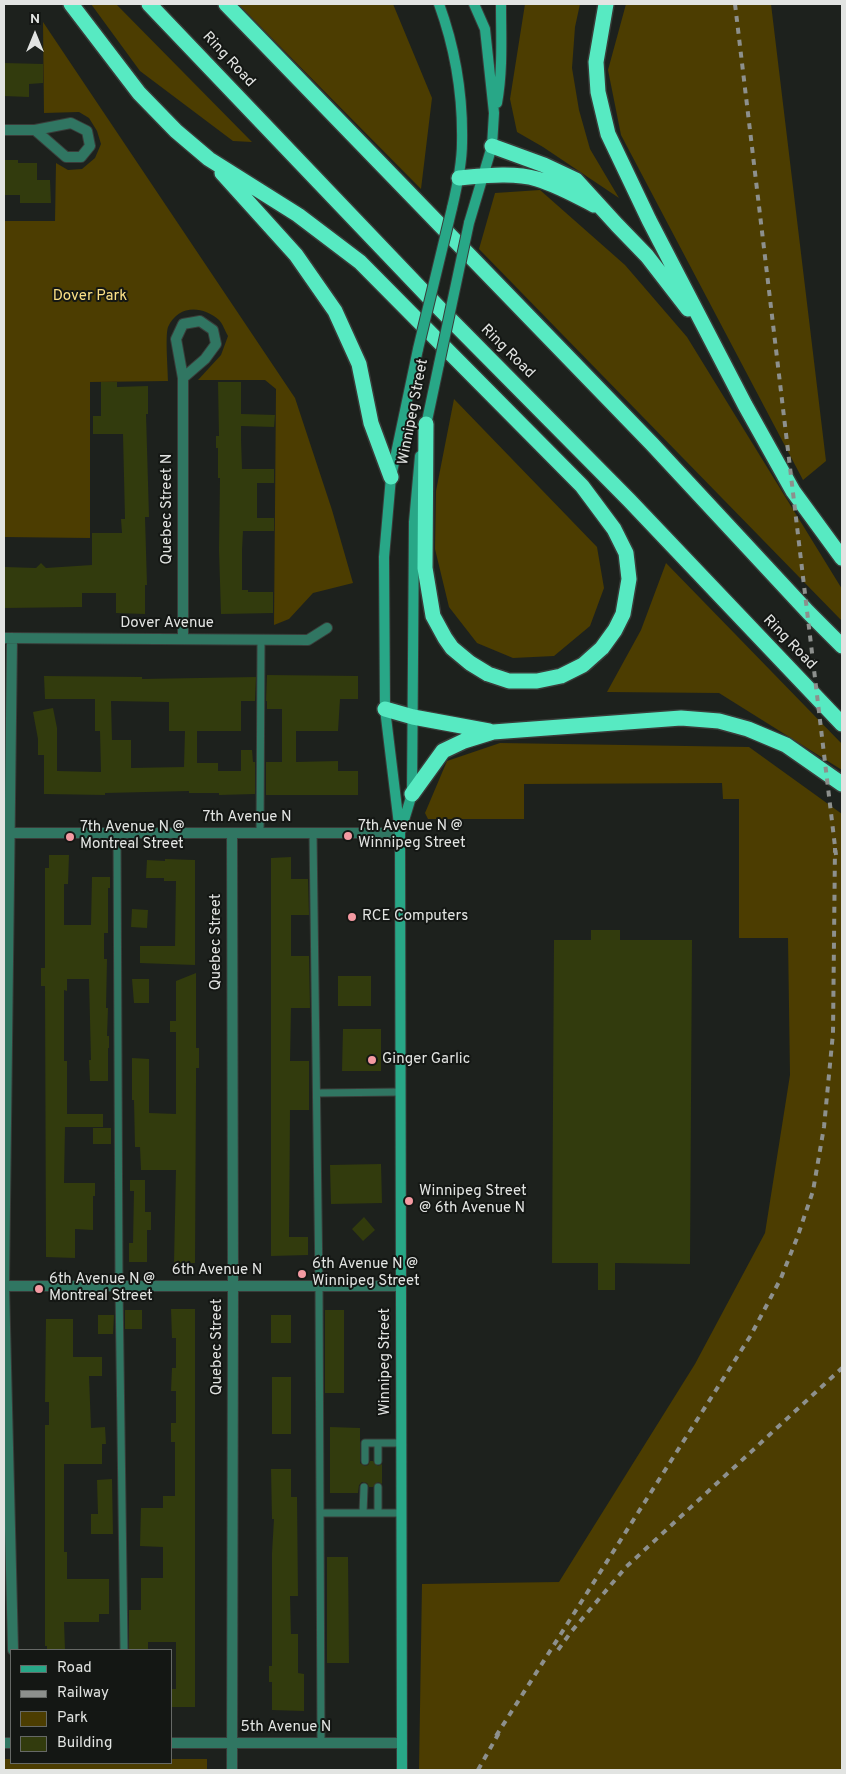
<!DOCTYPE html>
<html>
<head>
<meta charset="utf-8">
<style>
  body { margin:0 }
  #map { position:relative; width:846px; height:1774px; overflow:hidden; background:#1d211d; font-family:Overpass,sans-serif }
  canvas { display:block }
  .frame { position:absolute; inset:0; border:5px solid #e2e4e2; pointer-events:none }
  .legend { position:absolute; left:10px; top:1649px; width:162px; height:115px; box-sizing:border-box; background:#141714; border:1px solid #666966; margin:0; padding:6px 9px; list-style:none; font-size:15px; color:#e2e4e2 }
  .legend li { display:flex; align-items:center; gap:10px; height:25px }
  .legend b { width:25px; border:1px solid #666966 }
  .north { position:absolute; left:10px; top:10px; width:50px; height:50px; -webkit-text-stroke:4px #141714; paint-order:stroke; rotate:0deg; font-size:14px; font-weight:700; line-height:20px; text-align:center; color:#e2e4e2 }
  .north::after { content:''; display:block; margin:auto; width:18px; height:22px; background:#e2e4e2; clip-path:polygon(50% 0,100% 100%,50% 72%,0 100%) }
</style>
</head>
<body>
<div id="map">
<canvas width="846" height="1774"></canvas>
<div class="frame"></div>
<ul class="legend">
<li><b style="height:6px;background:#28a787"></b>Road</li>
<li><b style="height:6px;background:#8d908d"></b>Railway</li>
<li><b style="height:14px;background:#4c3d01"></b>Park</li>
<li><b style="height:14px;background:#323b0d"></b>Building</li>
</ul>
<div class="north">N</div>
</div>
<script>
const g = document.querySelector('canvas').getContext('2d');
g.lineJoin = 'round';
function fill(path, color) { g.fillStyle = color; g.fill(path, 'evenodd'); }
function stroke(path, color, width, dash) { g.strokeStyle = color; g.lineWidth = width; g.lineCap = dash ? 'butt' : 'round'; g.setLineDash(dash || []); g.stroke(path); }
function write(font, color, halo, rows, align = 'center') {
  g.font = font + ' Overpass,sans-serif'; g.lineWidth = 4; g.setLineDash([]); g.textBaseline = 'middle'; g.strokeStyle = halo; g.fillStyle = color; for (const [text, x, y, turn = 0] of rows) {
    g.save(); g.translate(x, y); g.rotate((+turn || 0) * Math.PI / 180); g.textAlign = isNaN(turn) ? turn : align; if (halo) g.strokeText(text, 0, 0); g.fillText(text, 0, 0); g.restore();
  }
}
fill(new Path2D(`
  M91,4H116L252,142L233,141L140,71Z
  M238,4H393L432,98L421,189Z
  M525,4H580L575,27L572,68L579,110L590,149L619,198L543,147L517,132L510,99Z
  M626,4H771L826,461L803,480L621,135L608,70Z
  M43,22L295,398L332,510L353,583L313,593L289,619L274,625L276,389L265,380H198L221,355L228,336C225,331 223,324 219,320C202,305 178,305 168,327C165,336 168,369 168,381L90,382V538L4,537V221H55L56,163L68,170L82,169L95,158L101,144L97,131L89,118L79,112L44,113Z
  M540,190L625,265L687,337L842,589V621L479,249L495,193Z
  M454,399L597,547L604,588L590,626L554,656L513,658L477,643L449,607L435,549L436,491Z
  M666,563L842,744V770L719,693L607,692L641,630Z
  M500,743L749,747L842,814V1770H419L422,1584L559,1582L695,1364L765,1233L790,1075L788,938H739V799H723L722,783L524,784V819H428L425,813L447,761Z
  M4,1759H11V1763H171V1759H207V1770H4Z`), '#4c3d01');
fill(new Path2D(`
  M4,63L43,64V83L29,84V97L4,96Z
  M4,160H18V163H37V180H50L51,203H20V195H4Z
  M101,382H117V387L148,386V414H146L149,517H145L147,585H145V614L116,613V593H82V607L5,608V567L36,568L41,563L46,568L92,565V533H122L121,519H125L123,434H93V416H101Z
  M218,382H241V414L275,415L274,427L241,426V439L242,469H274V483H257V518H274V531H243L242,550V590H248V592H273V613L221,614L219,550L220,478H218V448H216V436H219Z
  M267,675L358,676V699H340L338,731H296V762L338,761V771H358V795H266V762H282V709H267V701H266Z
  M44,676L142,677V679L256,677L255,701H241V731H197V763H218V771H241V750H252L253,762H255V794L219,795V793H189V791L105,793V795L44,794V755H38V739L33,712L53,708L57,728V771L101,772L100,731H95V699H45ZM111,701L169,702V731H185L184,767L131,768V740H112Z
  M49,855H69L68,884H64V925H91L92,877H110V888H108V933H104V959H107L106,1008H108L107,1036H109V1048H108V1081H90L89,1060H91L89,979H67V991L64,990V1061H67V1114H103V1127H65L64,1183H95V1196H93V1230L75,1229V1258L46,1257L45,986H41V968H45V868H49Z
  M291,857V879H308L309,915H291V956H309L310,1008H291L290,1061H309V1110H290L289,1237H308V1255L271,1256V858Z
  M165,859L195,860V965L140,963V946H175L176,881H164V878H146L147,860L165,861Z
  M132,909L148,910L147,928L131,927Z
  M591,930H620V940H692L690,1264L615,1263V1290H598V1263H552L554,940H591Z
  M196,973V1048H199V1068H196V1082L195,1263H174L176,1170H141L140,1147H135L134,1100H132V1058L149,1059V1113L176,1114V1032H170V1021H176V981Z
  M338,976H371V1006H338Z
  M132,979H149V1003H134Z
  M343,1029H381V1071H342Z
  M93,1128H111V1144H93Z
  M381,1164L382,1203L331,1204L330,1165Z
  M130,1180H145V1212H151V1230H147V1262H129V1243H133L134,1191H130Z
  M364,1217L375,1230L363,1241L352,1229Z
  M171,1309H195V1707H171V1689H176V1642H148V1649H129V1610H141V1578H163V1547L140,1546L141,1508H163V1496H175V1442H171V1423H176V1391H171L172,1368H176V1338H172Z
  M125,1310H142V1329H125Z
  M325,1310H344V1393H325Z
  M98,1315H114L113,1334H98Z
  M271,1315H291V1343H271Z
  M46,1319H73V1357H102V1376H89L91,1428L105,1427L106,1444H102V1464H64V1552H67V1579H109V1614H99V1622H64L65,1650H47V1646H45V1425H49V1402H45Z
  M272,1377H291V1434H272Z
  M330,1427L360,1428V1463L365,1466L368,1465L370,1461H373L378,1466L382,1464V1484L378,1482L373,1487H369L367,1483L362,1482L359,1485L358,1493H330Z
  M271,1469H291V1497H297L298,1596H290L291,1634H298V1673L304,1674V1711L272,1710V1682H269V1666H272V1553L274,1519H272Z
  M112,1479L113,1534H91V1514H98L97,1480Z
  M327,1557H348L349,1663H327Z`), '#323b0d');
const service = new Path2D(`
  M117,833L119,1286L124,1650
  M260,833L261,640
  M313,833L319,1286L321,1743
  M317,1093L401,1092
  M365,1461V1443H401
  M378,1461V1443
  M378,1487V1513
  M320,1513H401
  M363,1513L364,1487`);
const minor = new Path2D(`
  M4,130H35L71,123L87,131L90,146L81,157H66L35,130
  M183,378L205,359L216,344L213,330L200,321L183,324L176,339L183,378V639
  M4,638L308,640L327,628
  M12,638L4,1286L13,1650
  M4,833H400
  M4,1743H11
  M171,1743H402
  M232,1770L233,1286L232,833`);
const tertiary = new Path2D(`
  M4,1286H401`);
const secondary = new Path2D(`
  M439,4C455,48 463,96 462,143C462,165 457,187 452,208
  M497,103C503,70 501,37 501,4
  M469,223L492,146L494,113L485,29L474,4
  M425,430L439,364
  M401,830L412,794L414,522L420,456
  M402,1770L400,833L385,709L384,557L391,477L418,349`);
const motorway = new Path2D(`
  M71,4L139,93L176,131L209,159L298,215L360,262L582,486L614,529L626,553L629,579L623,614L615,630L602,648L583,665L561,676L537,681H509L488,674L470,663L452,648L445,638L433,616L425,568L426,424
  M149,4L441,310L629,500L842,724
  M226,4L652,444L808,612L842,646
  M606,4L596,62L598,92L608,134L649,220L745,405L793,491L842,558
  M492,146L544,165L576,180L617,225L647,256L688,309
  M222,173L296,255L335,311L359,364L371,423L391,477
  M459,178C482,176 514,172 537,179C557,185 575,195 594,205
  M385,709L413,717L489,731
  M412,794L443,751L464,741L493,732L681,718L719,721L748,729L786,745L842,784`);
stroke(service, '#393c39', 9);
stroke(minor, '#393c39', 12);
stroke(tertiary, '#393c39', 12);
stroke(secondary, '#393c39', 12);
stroke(motorway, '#393c39', 18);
stroke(service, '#307662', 7);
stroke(minor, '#307662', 10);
stroke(tertiary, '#307662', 10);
stroke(secondary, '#28a787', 10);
stroke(motorway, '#57eac2', 15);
stroke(new Path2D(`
  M735,4L836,855
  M558,1650L571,1632L626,1567L842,1368
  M496,1736L751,1335L781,1278L797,1238L813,1191L824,1127L833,1033L835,848
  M478,1770L500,1731`), '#8d908d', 4, [6, 6]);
const secondaryBridge = new Path2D(`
  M418,349L452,208
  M439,364L469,223`);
stroke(secondaryBridge, '#393c39', 12, []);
stroke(secondaryBridge, '#28a787', 10);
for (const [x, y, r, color] of [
  [348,836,5,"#f49aa2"],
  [70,837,5,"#f49aa2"],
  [352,917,5,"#f49aa2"],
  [372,1060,5,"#f49aa2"],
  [409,1201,5,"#f49aa2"],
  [302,1274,5,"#f49aa2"],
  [39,1289,5,"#f49aa2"]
]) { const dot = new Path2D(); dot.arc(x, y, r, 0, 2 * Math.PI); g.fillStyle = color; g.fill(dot); stroke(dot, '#141714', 2); }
write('15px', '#e2e4e2', '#141714', [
  ["Ring Road",228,60,47],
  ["Ring Road",507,352,45],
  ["Winnipeg Street",414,412,-79],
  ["Quebec Street N",168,509,-90],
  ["Dover Avenue",167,624],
  ["Ring Road",789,643,46],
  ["7th Avenue N",247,818],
  ["Quebec Street",217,942,-90],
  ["6th Avenue N",217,1271],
  ["Quebec Street",218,1347,-90],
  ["Winnipeg Street",386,1362,-90],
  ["5th Avenue N",286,1728]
]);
write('15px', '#fbe086', '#141714', [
  ["Dover Park",90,297]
]);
write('15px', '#e2e4e2', '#141714', [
  ["7th Avenue N @",358,827],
  ["Winnipeg Street",358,844],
  ["7th Avenue N @",80,828],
  ["Montreal Street",80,845],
  ["RCE Computers",362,917],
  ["Ginger Garlic",382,1060],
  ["Winnipeg Street",419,1192],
  ["@ 6th Avenue N",419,1209],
  ["6th Avenue N @",312,1265],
  ["Winnipeg Street",312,1282],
  ["6th Avenue N @",49,1280],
  ["Montreal Street",49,1297]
], 'left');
</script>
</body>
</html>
